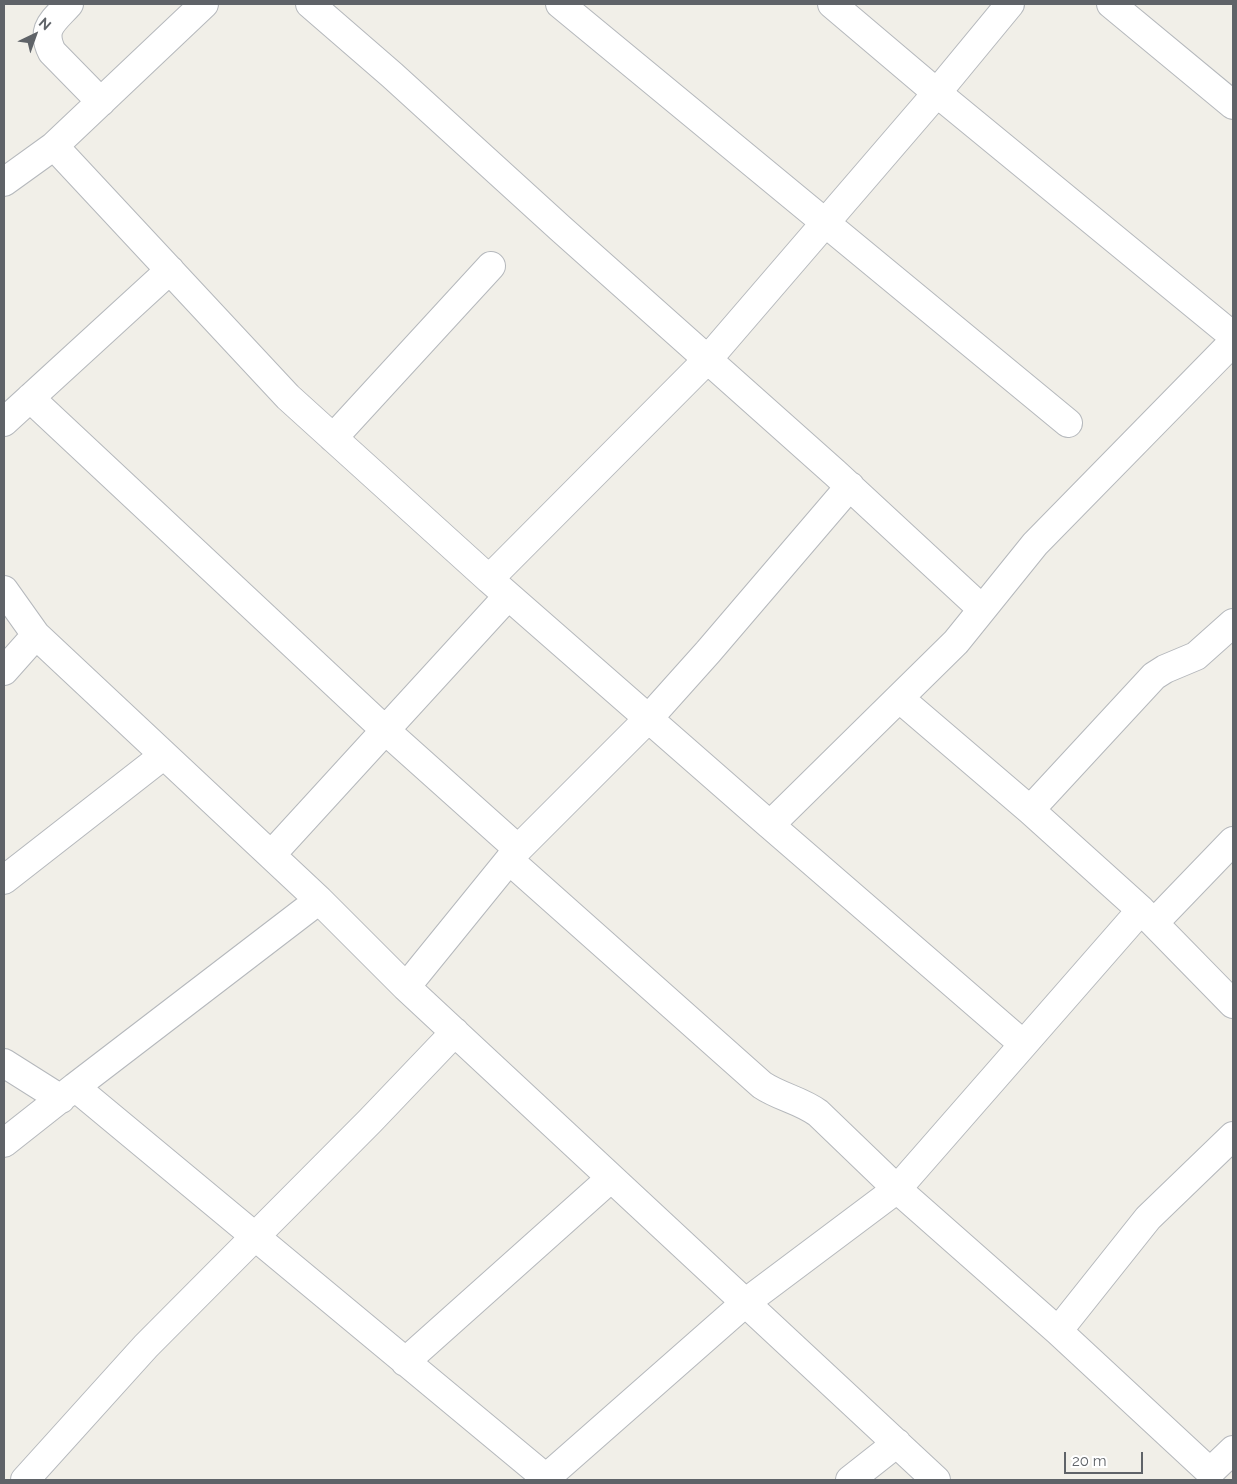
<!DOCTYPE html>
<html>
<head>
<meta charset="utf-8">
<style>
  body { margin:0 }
  #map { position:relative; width:1237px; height:1484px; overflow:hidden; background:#f1efe8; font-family:Raleway,sans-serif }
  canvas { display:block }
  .frame { position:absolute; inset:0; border:5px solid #5f6368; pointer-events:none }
  .north { position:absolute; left:10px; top:10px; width:50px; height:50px; -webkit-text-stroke:4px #fff; paint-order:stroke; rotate:42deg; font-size:14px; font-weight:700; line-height:20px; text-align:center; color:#5f6368 }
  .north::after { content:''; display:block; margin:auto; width:18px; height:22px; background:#5f6368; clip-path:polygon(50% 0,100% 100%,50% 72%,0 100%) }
  .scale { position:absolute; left:1064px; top:1452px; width:79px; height:22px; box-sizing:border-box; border:2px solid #5f6368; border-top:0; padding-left:6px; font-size:15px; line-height:18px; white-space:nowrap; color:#5f6368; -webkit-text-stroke:4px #fff; paint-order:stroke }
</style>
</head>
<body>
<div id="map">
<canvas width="1237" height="1484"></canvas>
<div class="frame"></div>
<div class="north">N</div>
<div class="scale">20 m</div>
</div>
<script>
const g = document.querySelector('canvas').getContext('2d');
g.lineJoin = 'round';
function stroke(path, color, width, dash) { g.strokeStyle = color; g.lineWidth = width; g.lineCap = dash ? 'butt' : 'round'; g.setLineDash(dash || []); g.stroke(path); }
const street = new Path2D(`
  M69,4C54,21 40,28 52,52L101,102
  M310,4L392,75L560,228L835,473L982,609
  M560,4L1068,423
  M832,4L937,93L1233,336
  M1111,4L1233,105
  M54,146L204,4
  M4,182L54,146L288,397L489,579
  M30,398L385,730L518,849
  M4,422L170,270
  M333,438L491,266
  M850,486L708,652L648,719L518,849L406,987L936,1480
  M4,590L36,635
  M4,671L36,635L319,900
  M899,698L1030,810L1141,910
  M1030,810L1154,676L1165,669L1196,656L1233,623
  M770,825L489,579L708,359L930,101L1010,4
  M271,855L508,596
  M509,860L762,1085C780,1097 800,1100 818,1113L897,1189L745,1303L546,1478L548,1480
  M4,880L164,755
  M1154,923L1233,841
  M406,987L319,900L75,1087L546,1478L544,1480
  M1023,1044L770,825L956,642L1035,544L1233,342
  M4,1063L61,1099
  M1233,1136L1148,1218L1058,1331L1210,1472L1233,1450
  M4,1143L75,1087
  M1058,1331L897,1189L1141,910L1233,1004
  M405,1362L611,1178
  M25,1480L146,1346L370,1121L455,1032
  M850,1480L897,1443`);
stroke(street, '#b5b8bc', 30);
stroke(street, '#fff', 28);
</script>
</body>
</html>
